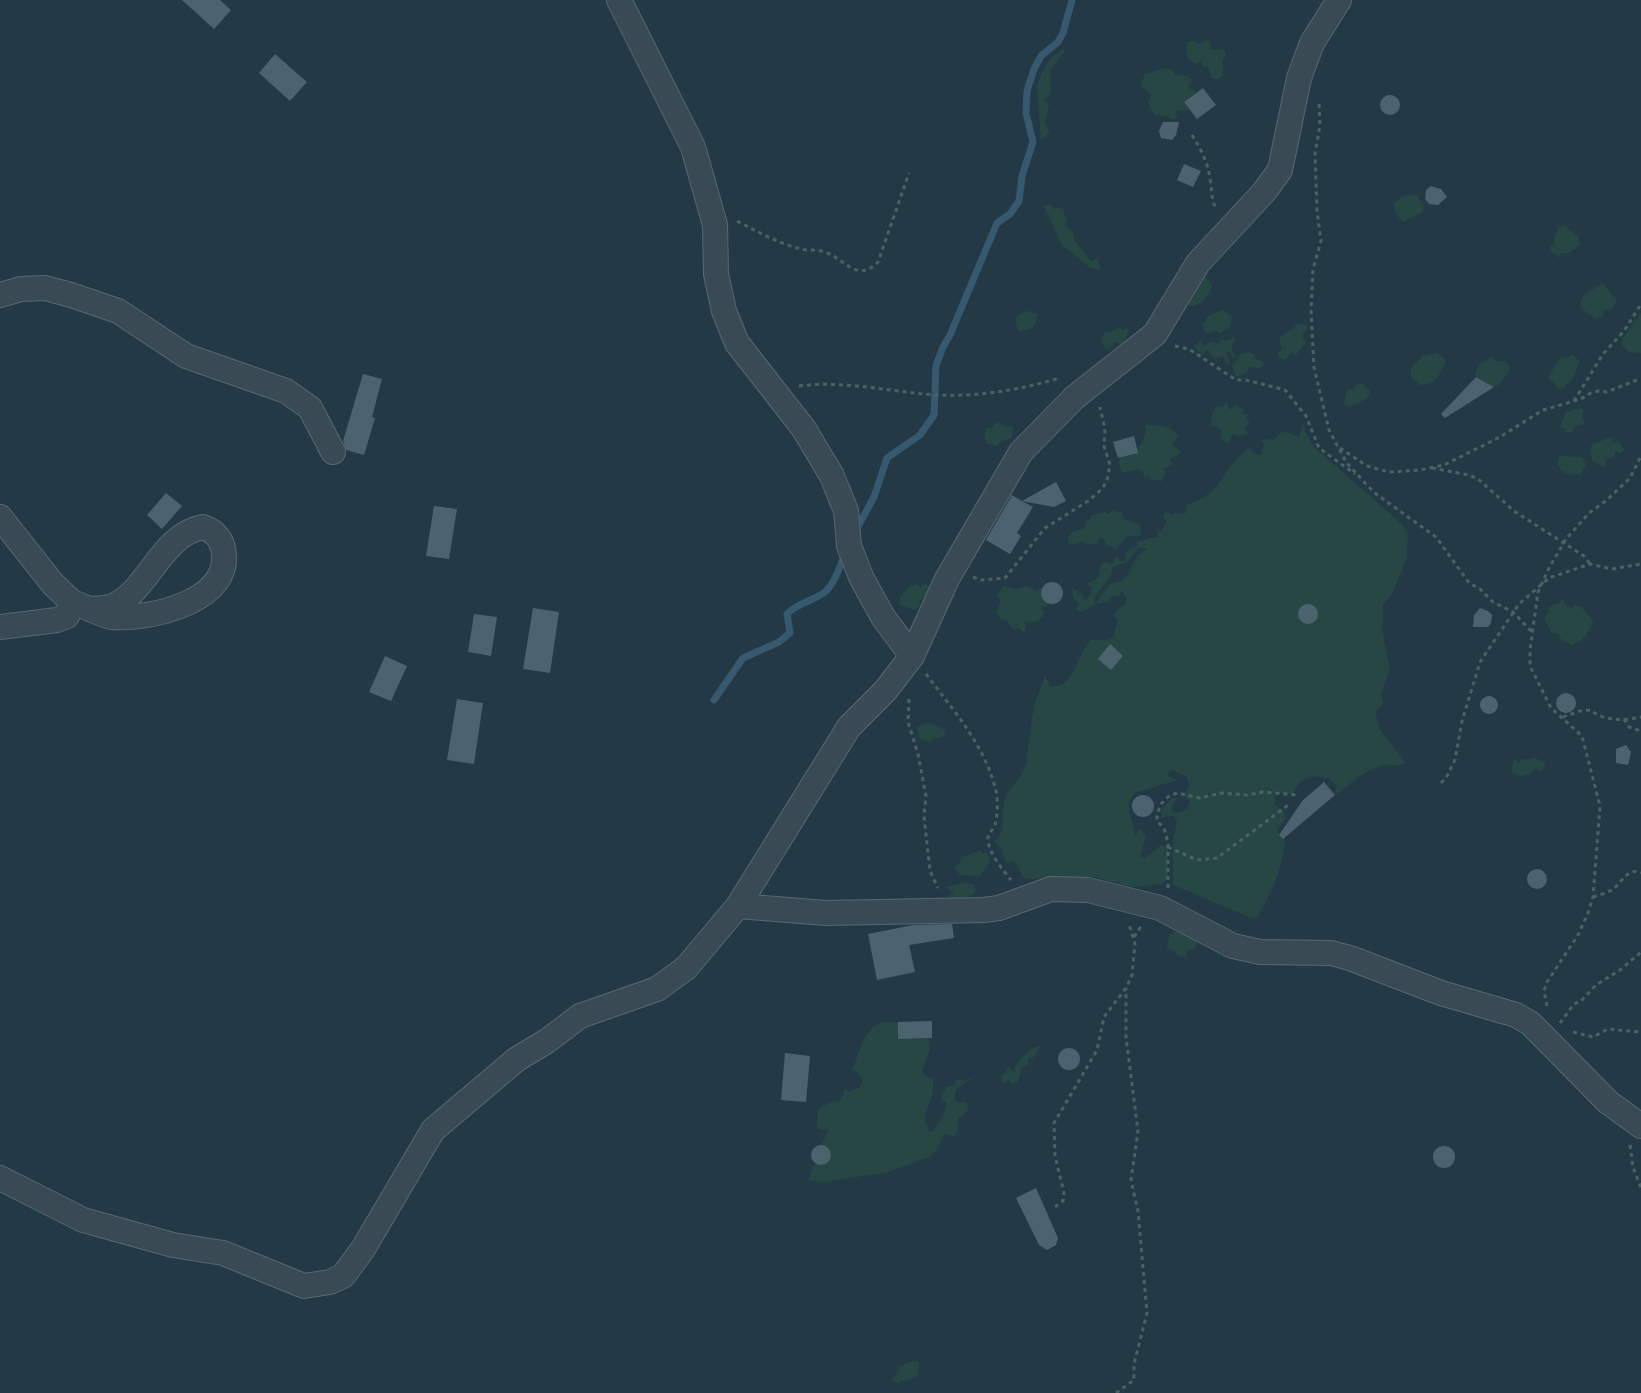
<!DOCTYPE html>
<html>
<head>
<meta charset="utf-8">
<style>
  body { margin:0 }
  canvas { display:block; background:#243946 }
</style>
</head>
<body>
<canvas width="1641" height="1393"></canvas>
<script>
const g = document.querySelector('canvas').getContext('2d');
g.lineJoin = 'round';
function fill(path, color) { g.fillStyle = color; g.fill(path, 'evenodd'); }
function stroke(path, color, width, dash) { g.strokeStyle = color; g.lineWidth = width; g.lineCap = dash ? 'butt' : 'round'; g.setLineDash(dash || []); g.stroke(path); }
fill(new Path2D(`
  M1208,40L1212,50L1224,49L1226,56L1222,61L1223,75L1219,79H1212L1208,67H1203L1202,60L1195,64L1186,56L1187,42L1194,41L1198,44Z
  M1064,48V53L1050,70L1051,93L1045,100L1049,104L1045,124L1050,132L1041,140L1037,86L1044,68L1052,57Z
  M1166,68L1172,70L1175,75L1188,76L1192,80L1188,88L1197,92L1184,102L1189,110L1175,111L1178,118L1173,120L1168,117L1155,115L1148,103L1151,94L1140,86L1145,74Z
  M1410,195L1417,196L1424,206L1423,212L1402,222L1394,210V203L1404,196Z
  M1050,204L1054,209L1060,207L1064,210V215L1067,220L1065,226L1072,230L1075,241L1091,261L1097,258L1101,270L1089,267L1062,245L1044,206Z
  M1565,226L1578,236L1580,243C1574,251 1571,254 1561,253L1560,258L1552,252L1549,246L1554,244L1555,235L1559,227Z
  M1206,277L1212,286C1207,299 1198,311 1184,302L1201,278Z
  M1603,283L1612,295L1616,298V304L1612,309L1603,310V317L1595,318L1582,309L1580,304L1584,295Z
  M1222,310L1232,316L1230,327L1221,333L1216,331L1208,334L1204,331L1202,324L1206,322V318Z
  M1025,311L1037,314C1037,329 1030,329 1018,332L1015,318Z
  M1641,313V353L1629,352L1621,345L1624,336Z
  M1297,324H1305L1308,327L1302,336L1306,342L1296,355L1291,353L1286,360L1279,358L1278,353L1282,349L1279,340C1284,331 1291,333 1297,324Z
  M1120,327L1122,330L1127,328L1129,332L1121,344L1115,342L1108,350L1105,349L1101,340L1105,331L1111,332Z
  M1233,337L1235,339L1231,347L1236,358H1233L1228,351L1225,353L1229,357V365L1224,361L1225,356L1215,358L1209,354V350H1206L1204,354L1198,352L1195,346L1200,341L1204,346L1211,341L1219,344L1221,340H1229Z
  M1249,352L1254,354L1256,359L1263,362L1264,366L1257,368L1250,367L1246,373L1236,377L1232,366L1241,354Z
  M1437,353L1446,361C1440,374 1436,385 1420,385L1411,377V368L1423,356Z
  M1572,355L1580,361L1571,382L1567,383L1565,387L1559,389L1548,377L1561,357L1567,358Z
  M1492,357L1495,361H1503L1508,364L1510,371L1497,386L1490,387L1487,382L1476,377L1475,372L1481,363Z
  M1357,384H1363L1371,392C1367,401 1356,403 1348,407L1344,403L1348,388L1353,390Z
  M1225,403L1228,404L1229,409H1233L1234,405L1241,407L1244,410L1242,414H1248L1246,420L1250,421L1245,429L1248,433L1245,435L1242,434L1240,436L1232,434L1228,444L1220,438L1222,430L1211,425L1212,415L1217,406L1223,407Z
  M1580,408L1584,410L1582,417L1585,424L1578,425L1572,432H1565V429L1560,427L1566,412Z
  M1304,421L1305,432L1314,447L1404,526L1408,535L1406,560L1391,596L1383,604L1382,630L1390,669L1381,694L1383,704L1375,711L1380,730L1406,763C1398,768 1391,763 1383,765C1365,770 1350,784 1335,795L1337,786L1328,777L1325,779C1311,771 1298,782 1292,794L1274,793L1276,801L1273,804L1283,809L1285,819L1277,830L1279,835L1285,839C1282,870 1273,890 1257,917L1252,918L1173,885V839L1177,821L1174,816L1162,817L1161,810L1171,799L1178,797L1171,807L1172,812L1177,813L1187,810L1190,801L1183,796L1189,787L1187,777L1173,770L1168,773V776L1177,780L1134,793L1128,804L1135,835L1140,829L1146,836L1140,857L1144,859L1161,845L1168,847V878L1162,884L1132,887L1095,877L1026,879L1022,875L1014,860L1008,863L1004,859L1002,849L994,841C1007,833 1001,817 1004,803C1008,784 1028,778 1027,755L1034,706L1045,676L1050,686C1075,690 1077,653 1091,640H1107L1113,637L1118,620L1114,615L1118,609L1126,604L1127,598L1121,590L1120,595L1116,597L1113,596L1107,602L1095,604L1081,612L1076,610L1079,604L1074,599L1071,587L1076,591L1079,588L1078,593L1083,595L1084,600C1090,597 1093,593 1091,587L1087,584L1099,577L1100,567L1104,562L1112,564L1117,556L1121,561H1125L1126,557L1124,556L1131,548L1138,546V542L1151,538H1156L1158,535L1156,531L1161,532L1167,522L1163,517L1166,512L1172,515L1175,513L1185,514L1187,505C1197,500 1210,496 1217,486C1228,471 1233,458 1250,448L1254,453L1261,455L1264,444L1261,440L1274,439L1283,431L1299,437ZM1140,547L1147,549L1136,557L1128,575L1121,581L1111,583L1095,604L1094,598L1111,575L1112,567L1127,562Z
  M997,422L1006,427L1013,426L1012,436L1006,441L1004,439L996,446L986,443L984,436L986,429L993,427Z
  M1146,425C1158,426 1168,424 1178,435L1172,445L1181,451L1178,456L1170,459L1172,464L1169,467L1163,468L1166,472L1161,482L1158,479L1153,481L1148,475L1145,477L1142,471L1136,469L1126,473L1122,471L1118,462L1120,458L1136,452L1146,434Z
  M1608,438H1612L1613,444L1618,441L1624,449L1621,453L1615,451L1614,456L1606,460V464L1603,467L1592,460L1590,449L1592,445Z
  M1562,456L1581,457L1587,464L1580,475L1566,474L1557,465L1559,457Z
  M1114,510L1118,513L1121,511L1124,519L1140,525L1141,533L1139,536H1127L1116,549L1107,545L1105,540L1100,538L1097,545L1092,543L1089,545L1080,541L1074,545L1069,543L1068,537L1071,533L1085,528L1086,521L1092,518L1090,516L1105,512L1108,514Z
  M916,584L921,587L925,584L932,587L927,598L920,600L918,608L914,610L899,604C899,596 908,586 916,584Z
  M1004,586L1015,589L1027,586L1035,590L1042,588L1041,595L1048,603L1047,607L1042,606L1041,608L1044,612L1043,617L1034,622L1024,621L1026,626L1024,633L1019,628L1012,629L1007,621L1001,619L996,612L1001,601L997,595Z
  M1563,600L1568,607L1572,608L1575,605L1581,607L1594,621C1587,632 1586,640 1571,645L1561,639L1557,633H1552L1544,619L1546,614H1548L1549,606L1558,604Z
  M927,722L945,730L944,736L933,739L930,743L920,739L917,727Z
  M1534,757L1544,763L1545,767L1541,771L1534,769L1529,775L1525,774L1522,777L1511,772L1514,760L1520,763L1522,758L1526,760Z
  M981,850L983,854L987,852L990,861L980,876L960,875L954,866L959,864L962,857Z
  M964,883L973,884L976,889L974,894L961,899L948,897L954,893L946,887Z
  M1174,931L1180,934L1184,931L1197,938L1195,949L1188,950L1185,957H1180L1171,949H1167L1170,934L1173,935Z
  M881,1022H898V1039H930L929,1051L922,1072L924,1075L933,1079V1093L925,1116V1124L929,1126L928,1131L933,1132L944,1114L947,1103L942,1100L941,1094L945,1091L946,1087L954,1085L957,1079L964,1081L975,1076L957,1088L954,1097L957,1102H966L969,1110L958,1119V1132L954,1137L945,1133L937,1150L929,1157L888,1172L825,1182L808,1180L815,1163L824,1164L830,1157V1151L822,1145L828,1129L821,1130L817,1126V1110L833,1101L840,1102L845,1089L850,1092L860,1087L863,1081L857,1071H852C859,1054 863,1030 881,1022Z
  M1041,1046L1032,1059L1028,1057L1029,1062L1026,1067L1022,1066L1018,1082L1010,1084L1009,1080L1003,1083L1001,1077L1006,1073L1008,1066L1014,1072C1016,1060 1029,1048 1041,1046Z
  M913,1361L919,1362L918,1375L905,1382L901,1379L899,1384L892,1380L901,1366Z`), '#274744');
stroke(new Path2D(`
  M855,532L874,497L887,458L920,435L934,415L936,366L943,347L950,335L997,223L1010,214L1019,201L1022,176L1033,142L1026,113L1027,91L1034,69L1041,56L1058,42L1063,33L1072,0
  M714,700L743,658L779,642L790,633L787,614C797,603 813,601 825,592C835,583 840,566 845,553`), '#36596f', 7);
fill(new Path2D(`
  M182,0H220L231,10L214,29Z
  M275,54L307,82L290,101L259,73Z
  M1203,88L1216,105L1197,119L1184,102Z
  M1380 105a10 10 0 1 1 20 0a10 10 0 1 1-20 0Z
  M1163,122H1179L1176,135L1172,140L1161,138L1159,131Z
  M1184,164L1201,171L1193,187L1177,180Z
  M1431,186L1441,189L1447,197L1438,205L1429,204L1425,199L1426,190Z
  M363,374L382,379L372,417L375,418L364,455L346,450L343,441Z
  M1476,377L1494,387L1445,418L1441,414Z
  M1134,436L1138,453L1118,458L1113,442Z
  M1056,482L1066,501L1054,507L1022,501L1033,507L1017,533L1021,536L1010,554L986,540L1012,495L1022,501Z
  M166,493L182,506L162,529L147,515Z
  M434,506L457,509L449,559L426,556Z
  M1041 593a11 11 0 1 1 22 0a11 11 0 1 1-22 0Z
  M1298 614a10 10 0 1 1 20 0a10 10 0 1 1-20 0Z
  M533,608L559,612L550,673L523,669Z
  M1480,608L1488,611L1492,615L1491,623L1488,627H1473L1474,615Z
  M474,614L497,617L491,656L468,652Z
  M1110,644L1123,656L1111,670L1098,659Z
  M385,656L407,666L391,701L369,692Z
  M1556 703a10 10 0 1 1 20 0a10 10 0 1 1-20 0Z
  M1480 705a9 9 0 1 1 18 0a9 9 0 1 1-18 0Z
  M457,699L483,703L474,764L447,760Z
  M1626,745L1631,752L1628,765L1616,763V749Z
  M1324,782L1335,795L1283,839L1279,835L1303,800Z
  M1132 806a11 11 0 1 1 22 0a11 11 0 1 1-22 0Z
  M1527 879a10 10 0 1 1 20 0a10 10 0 1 1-20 0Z
  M952,924L954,938L909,945L915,972L877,980L868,934L913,925Z
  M932,1021V1038L898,1039V1022Z
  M1058 1059a11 11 0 1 1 22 0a11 11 0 1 1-22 0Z
  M785,1053L810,1056L806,1102L781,1100Z
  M811 1155a10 10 0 1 1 20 0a10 10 0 1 1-20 0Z
  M1433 1157a11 11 0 1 1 22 0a11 11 0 1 1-22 0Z
  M1036,1188L1058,1238L1056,1245L1047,1250L1039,1245L1016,1198Z`), '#4b626f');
const minor = new Path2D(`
  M619,0L693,147L715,225L716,274L724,311L737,343L804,429L832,476L846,511L849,546L862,579L883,617L912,656
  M0,295L21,289L45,288L71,295L118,311L186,356L286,391L310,408L333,452
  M0,517L53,584L72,602L90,609
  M203,527C214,531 220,537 223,548C235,601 150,620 112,617C105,616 97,612 90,609C99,608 109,609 117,604C150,586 162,535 203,527Z
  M0,627L57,620L67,616L72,602
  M738,906L826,913L984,910L999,908L1051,889L1088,890L1160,908L1233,946L1260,952L1331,953L1350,958L1441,993L1516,1015L1530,1023L1608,1102L1641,1126
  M0,1178L83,1220L173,1245L223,1253L304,1286L330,1282L343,1276L363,1249L433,1130L517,1059L547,1041L580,1016L657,989L686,968L738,906L849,727L885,691L912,656L947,579L1021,452L1075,397L1155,334L1198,263L1264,192L1280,170L1299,78L1312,43L1339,0`);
stroke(minor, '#586873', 26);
stroke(new Path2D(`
  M1319,104L1320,125L1315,153L1317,211L1321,241L1313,269L1311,311L1314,367L1329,430L1346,462L1365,483L1376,494L1436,537L1469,583L1480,589L1493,602L1513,612L1532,632
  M1192,135C1201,149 1208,163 1210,179C1212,190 1211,199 1216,209
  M737,221C758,232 778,243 801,249C809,251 817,249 824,252C845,258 856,284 878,262L909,173
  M1175,346L1189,349L1236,380H1246L1285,390L1306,416L1319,448L1355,474
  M799,386C845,380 890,392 936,395C978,397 1019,390 1060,378
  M1574,401L1603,354L1624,331L1641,304
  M1340,448L1367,466L1389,472L1420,470L1444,465L1500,437L1543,410L1581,399L1591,393L1598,391L1607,392L1634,381L1641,380
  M1432,468L1469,475L1478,479L1514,511L1584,556L1590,564
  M973,577L981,580L1005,578L1045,528L1088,501L1102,489L1107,480L1110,465L1104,446L1105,429L1100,407
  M926,674C953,710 983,743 995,787C998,797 998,814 995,825C993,831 987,833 988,841C990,855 1003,870 1011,880
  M909,699L908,722L918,754L926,796L924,816L930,871L938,888
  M1563,717L1580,711L1590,710C1604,721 1624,721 1641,717
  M1624,719L1629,727L1641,731
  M1441,783L1446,778L1455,760L1462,721L1480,662L1519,604L1549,578L1590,564L1612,569L1641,564
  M1168,847L1197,860L1217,858L1291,803
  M1168,888V843L1164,828L1157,821V814L1161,804L1169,796L1177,793L1200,798L1221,793L1247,795L1263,792L1297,795
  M1593,897C1599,895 1607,893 1612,890C1621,884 1628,866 1641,873
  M1134,937L1142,925
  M1547,1006L1544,991L1547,982L1578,935L1588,913L1593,897L1600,806L1582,736L1551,708L1530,666V650L1538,592L1549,568L1566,539L1589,513L1607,500L1630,478L1641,456
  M1560,1023L1574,1004L1581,1001L1596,985L1620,970L1641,952
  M1573,1032L1593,1037L1608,1029L1641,1032
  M1630,1145L1633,1167L1641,1188
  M1055,1207L1063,1201L1064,1193L1055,1156L1054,1123L1097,1050L1104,1017L1126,988L1132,975L1135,944L1129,924
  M1116,1393L1134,1380V1364L1147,1313L1138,1211L1131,1180L1138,1131L1126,1037V988`), '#476462', 3, [4, 4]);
stroke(minor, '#394a55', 24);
</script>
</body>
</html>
